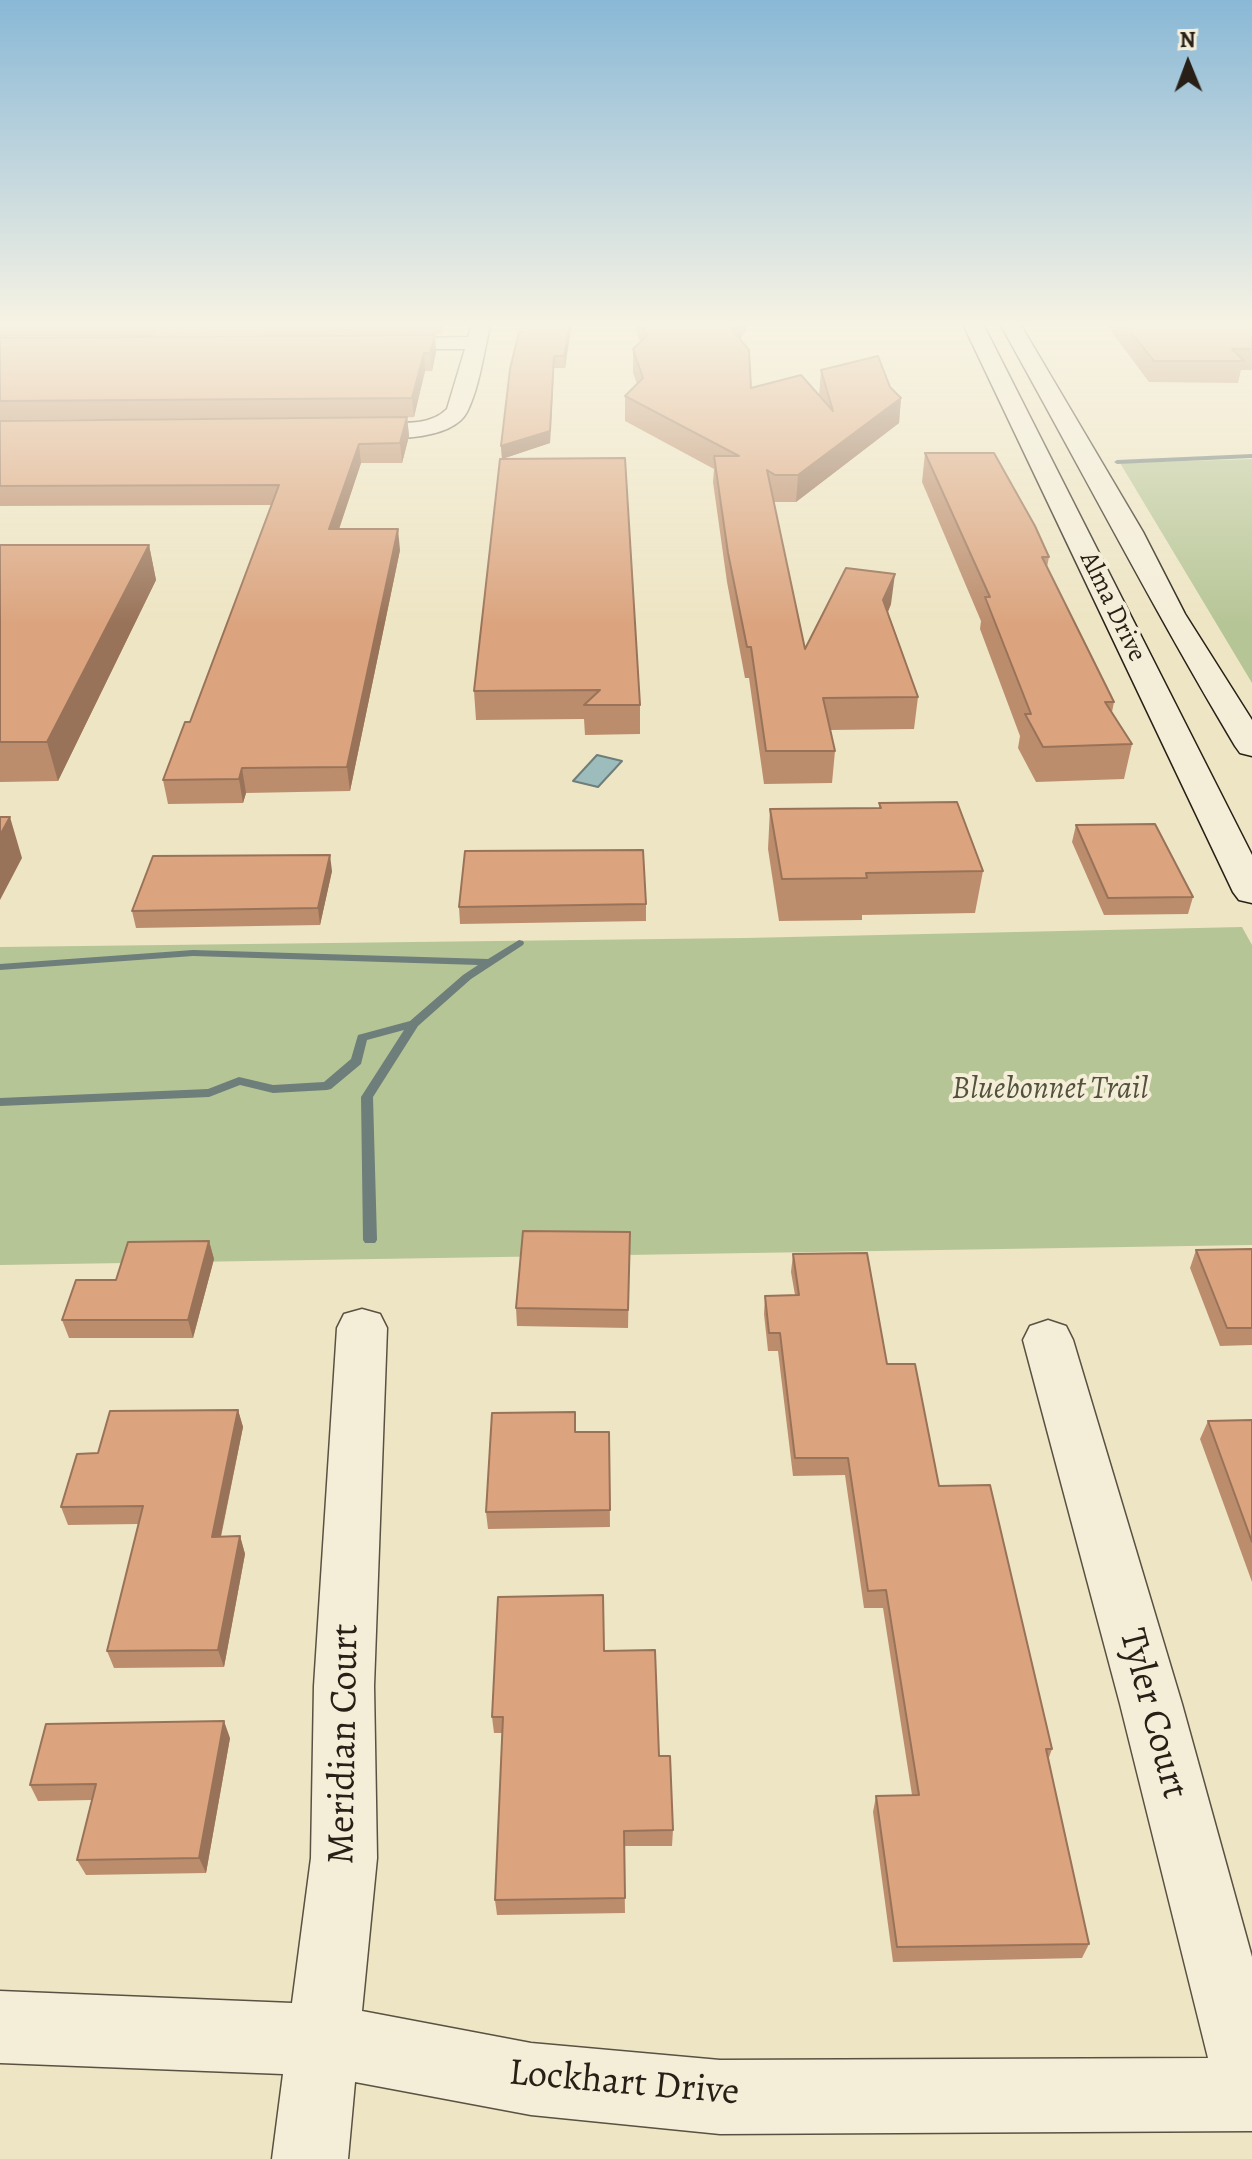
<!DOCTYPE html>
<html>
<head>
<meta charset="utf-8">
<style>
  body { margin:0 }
  #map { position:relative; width:1252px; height:2159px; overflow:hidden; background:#eee5c4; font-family:Alegreya,serif }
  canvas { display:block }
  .north { position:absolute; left:1148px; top:24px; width:80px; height:80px; -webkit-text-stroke:6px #f4eed9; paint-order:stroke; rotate:359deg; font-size:22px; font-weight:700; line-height:32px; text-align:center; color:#282016 }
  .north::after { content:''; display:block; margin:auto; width:28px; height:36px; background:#282016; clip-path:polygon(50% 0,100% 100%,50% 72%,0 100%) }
</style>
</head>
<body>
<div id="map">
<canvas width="1252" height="2159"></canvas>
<div class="north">N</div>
</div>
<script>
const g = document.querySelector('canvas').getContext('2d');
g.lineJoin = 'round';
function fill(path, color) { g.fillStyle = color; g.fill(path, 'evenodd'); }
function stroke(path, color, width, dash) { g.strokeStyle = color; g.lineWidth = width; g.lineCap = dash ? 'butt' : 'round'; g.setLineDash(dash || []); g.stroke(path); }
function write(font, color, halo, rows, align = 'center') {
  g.font = font + ' Alegreya,serif'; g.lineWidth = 8; g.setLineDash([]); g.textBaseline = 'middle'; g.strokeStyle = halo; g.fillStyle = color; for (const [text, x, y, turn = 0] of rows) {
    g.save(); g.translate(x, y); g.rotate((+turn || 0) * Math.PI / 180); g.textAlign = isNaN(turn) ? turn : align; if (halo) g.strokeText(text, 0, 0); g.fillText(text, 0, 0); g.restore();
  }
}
fill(new Path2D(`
  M1252,459V683L1120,463Z
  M1242,927L1252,945V1245L0,1265V947L745,938Z`), '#b6c596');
const water = new Path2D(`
  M597,755L622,761L598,787L573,781Z`);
fill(water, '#9cbdbc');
stroke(water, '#6e7e7a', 2);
fill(new Path2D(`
  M1252,454V458L1117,464L1114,462L1117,460Z
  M519,940L523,941L524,943L523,945L471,979L418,1026L373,1097L377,1240L375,1243H365L363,1240L361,1097L404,1030L367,1040L361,1064L331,1089L327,1090L273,1093L240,1085L209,1097L0,1106V1098L208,1089L239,1077L273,1085L324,1082L351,1059L358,1035L410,1021L463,975L478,965L193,956L0,970V964L193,950L488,959Z`), '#6e7e7a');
const street = new Path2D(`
  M473,322H491C484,350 480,386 467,412C451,443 375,441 345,434L342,429C359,409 418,438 447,409L465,349H377L367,343L370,339L468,337Z
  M362,1309L380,1314L387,1328L374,1686L377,1858L362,2011L531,2043L720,2060L1208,2058L1120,1704L1023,1340L1030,1326L1048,1320L1066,1326L1073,1340L1182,1704L1252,1957V2131L720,2134L531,2115L355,2082L348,2159H272L283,2074L0,2063V1991L292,2003L311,1858L314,1686L337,1328L344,1314Z`);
const secondary = new Path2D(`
  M962,322H982L1252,855V903L1239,900L1233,892Z
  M999,322H1019L1143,532L1185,614L1252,720V756L1240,753L1235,746C1152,607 1078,463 999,322Z`);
stroke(street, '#5a5142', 3);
stroke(secondary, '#282016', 3);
fill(street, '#f4eed9');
fill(secondary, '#f4eed9');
fill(new Path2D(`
  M0,322H444L441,334L0,337Z
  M572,322L565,368H554L550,443L502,459L501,446Z
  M635,322H747L746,331L740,339L751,388L819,396L821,370L890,387L901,398L899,423L796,502H774L805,649L891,604L888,612L918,697L914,729L830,730L835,751L832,783L764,784L749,678H745L727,582L713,482L714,469L625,421V396L637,384L633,373V349L640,342L635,329Z
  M1104,322H1252V370H1241L1238,383L1149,382Z
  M0,338L436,352L432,371H425L414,417L0,420Z
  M407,417L409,436L402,463H361L339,529L400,550L350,791L246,793L243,803L168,804L163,780L190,722L272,505L0,506V421Z
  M925,453L1049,557L1047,567L1114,702L1112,712L1132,744L1124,779L1036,782L1018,748L1020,736L980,629L981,621L922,482Z
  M500,459L640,705V734L585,735L584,719L476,720L474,691Z
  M0,545H149L156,580L58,781L0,782Z
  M879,803L983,871L975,913L862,915V920L779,921L768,849L770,809L879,808Z
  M1076,825L1193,897L1188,914L1104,915L1072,842Z
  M332,871L320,925L136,928L132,911Z
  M646,904V921L460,924L459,907Z
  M630,1232L628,1328L517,1326L516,1308Z
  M209,1241L214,1259L193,1338H69L62,1320L116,1280Z
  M1252,1249V1345L1220,1346L1190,1268L1196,1250Z
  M793,1254L887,1364L1052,1749L1048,1760L1089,1944L1082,1958L893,1962L873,1812L876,1796L912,1795L883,1608H864L845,1475L793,1476L778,1351H768L764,1314L765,1296L795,1295L791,1272Z
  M238,1410L243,1427L221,1537L240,1536L245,1554L224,1667L114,1668L107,1651L139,1524L68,1525L61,1507L98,1453Z
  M1252,1420V1582L1200,1439L1208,1421Z
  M576,1432H609L610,1527L488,1529L486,1512Z
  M604,1651L659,1756L673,1830L672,1846H624L625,1913L497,1915L495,1900L502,1733H494L492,1717Z
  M230,1738L206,1873L86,1875L77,1860L92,1800L38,1801L30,1785Z`), '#bc8d6d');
fill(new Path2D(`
  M440,322H444L441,334Z
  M570,322H572L565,368L564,356Z
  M736,322H747L746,331L730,351L731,328Z
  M435,335L436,352L432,371L430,353Z
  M424,353L425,371L414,417L412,398Z
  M554,356L550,443L502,459L501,446Z
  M901,398L899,423L796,502L798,475Z
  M407,417L409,436L402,463L400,443Z
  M359,444L361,463L332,550L329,529Z
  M398,529L400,550L350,791L347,767Z
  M149,545L156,580L58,781L47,742Z
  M895,574L891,604L880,630L883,600Z
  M242,768L246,793L243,803L239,779Z
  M10,817L22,858L0,900V835Z
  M330,855L332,871L320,925L318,908Z
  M209,1241L214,1259L193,1338L188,1320Z
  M238,1410L243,1427L217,1554L212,1537Z
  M240,1536L245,1554L224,1667L218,1650Z
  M224,1721L230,1738L206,1873L199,1858Z`), '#997359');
const building = new Path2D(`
  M524,322H570L564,356H554L550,431L501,446L510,369L519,332H522Z
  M641,322H736L731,328L749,350L751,388L801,375L833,411L821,370L878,356L890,387L901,398L798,475H775L767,470L805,649L846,568L895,574L883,600L918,697L823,698L835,751H766L751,647H747L728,553L714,456H739L625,396L643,378L633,349L647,336Z
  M1123,322H1252V349H1232L1244,361H1154Z
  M435,335L430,353H424L412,398L0,401V338Z
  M407,417L400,443L359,444L329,529H398L347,767L242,768L239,779L163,780L185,722H190L279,485L0,486V421Z
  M925,453H994L1035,526L1049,557H1042L1114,702H1105L1132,744L1043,747L1025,714H1031L985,597H990Z
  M625,458L640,705H584L600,690L474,691L500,459Z
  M0,545H149L47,742H0Z
  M957,802L983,871L866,873L867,878L782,879L770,809L881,808L879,803Z
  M0,817H10L0,835Z
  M1155,824L1193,897L1108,898L1076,825Z
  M643,850L646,904L459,907L465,851Z
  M330,855L318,908L132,911L153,856Z
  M523,1231L630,1232L628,1310L516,1308Z
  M209,1241L188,1320H62L76,1280H116L128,1242Z
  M1252,1249V1328H1227L1196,1250Z
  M867,1253L887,1364H915L939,1486L990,1485L1052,1749H1046L1089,1944L897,1947L876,1796L919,1795L886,1590L868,1591L848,1458H795L780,1333H769L765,1296L799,1295L793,1254Z
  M238,1410L212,1537L240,1536L218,1650L107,1651L143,1506L61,1507L77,1454L98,1453L110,1411Z
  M575,1412V1432H609L610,1510L486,1512L492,1413Z
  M1252,1420V1542L1208,1421Z
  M603,1595L604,1651L655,1650L659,1756H670L673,1830L624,1831L625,1898L495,1900L503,1717H492L498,1597Z
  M224,1721L199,1858L77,1860L96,1784L30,1785L46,1724Z`);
fill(building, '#dba47f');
stroke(building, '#997359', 2);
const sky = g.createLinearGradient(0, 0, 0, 624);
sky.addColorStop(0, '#89b8d6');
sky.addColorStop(0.52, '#f7f3e4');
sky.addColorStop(1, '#f7f3e400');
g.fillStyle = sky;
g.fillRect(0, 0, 1252, 624);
write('26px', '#282016', '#f4eed9', [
  ["Alma Drive",1112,607,64]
]);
write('italic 32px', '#53523c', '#f4eed9', [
  ["Bluebonnet Trail",1050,1090]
]);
write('38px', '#282016', '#f4eed9', [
  ["Tyler Court",1152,1714,75],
  ["Meridian Court",345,1744,-89],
  ["Lockhart Drive",624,2084,5]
]);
</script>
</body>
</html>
